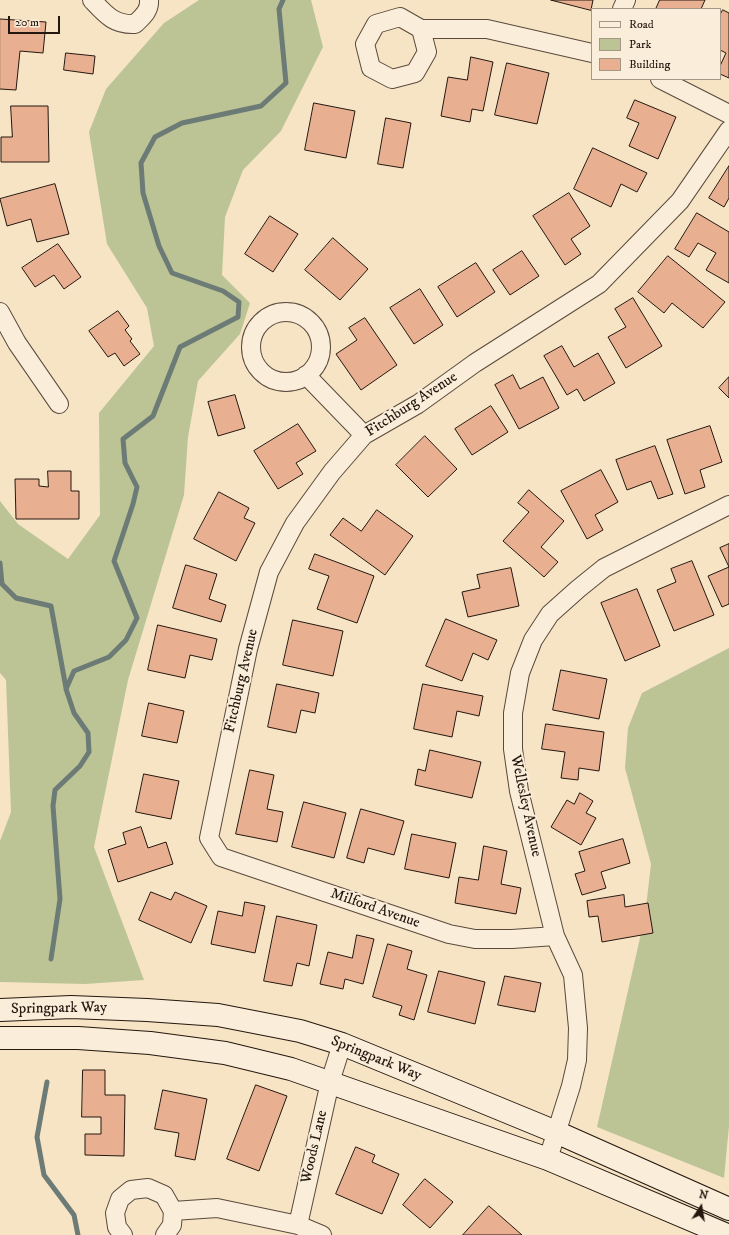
<!DOCTYPE html>
<html>
<head>
<meta charset="utf-8">
<style>
  body { margin:0 }
  #map { position:relative; width:729px; height:1235px; overflow:hidden; background:#f7e4c5; font-family:"IM FELL DW Pica",serif }
  canvas { display:block }
  .legend { position:absolute; left:591px; top:8px; width:130px; height:72px; box-sizing:border-box; background:#faedd9; border:1px solid #a49788; margin:0; padding:5px 7px; list-style:none; font-size:12px; color:#24170f }
  .legend li { display:flex; align-items:center; gap:8px; height:20px }
  .legend b { width:20px; border:1px solid #a49788 }
  .north { position:absolute; left:681px; top:1187px; width:40px; height:40px; -webkit-text-stroke:3px #faedd9; paint-order:stroke; rotate:12deg; font-size:11px; font-weight:700; line-height:16px; text-align:center; color:#24170f }
  .north::after { content:''; display:block; margin:auto; width:14px; height:18px; background:#24170f; clip-path:polygon(50% 0,100% 100%,50% 72%,0 100%) }
  .scale { position:absolute; left:8px; top:16px; width:52px; height:18px; box-sizing:border-box; border:2px solid #24170f; border-top:0; padding-left:5px; font-size:12px; line-height:14px; white-space:nowrap; color:#24170f; -webkit-text-stroke:3px #faedd9; paint-order:stroke }
</style>
</head>
<body>
<div id="map">
<canvas width="729" height="1235"></canvas>
<ul class="legend">
<li><b style="height:5px;background:#faedd9"></b>Road</li>
<li><b style="height:11px;background:#bcc496"></b>Park</li>
<li><b style="height:11px;background:#e8b091"></b>Building</li>
</ul>
<div class="north">N</div>
<div class="scale">20 m</div>
</div>
<script>
const g = document.querySelector('canvas').getContext('2d');
g.lineJoin = 'round';
function fill(path, color) { g.fillStyle = color; g.fill(path, 'evenodd'); }
function stroke(path, color, width, dash) { g.strokeStyle = color; g.lineWidth = width; g.lineCap = dash ? 'butt' : 'round'; g.setLineDash(dash || []); g.stroke(path); }
function write(font, color, halo, rows, align = 'center') {
  g.font = font + ' "IM FELL DW Pica",serif'; g.lineWidth = 4; g.setLineDash([]); g.textBaseline = 'middle'; g.strokeStyle = halo; g.fillStyle = color; for (const [text, x, y, turn = 0] of rows) {
    g.save(); g.translate(x, y); g.rotate((+turn || 0) * Math.PI / 180); g.textAlign = isNaN(turn) ? turn : align; if (halo) g.strokeText(text, 0, 0); g.fillText(text, 0, 0); g.restore();
  }
}
fill(new Path2D(`
  M199,0H311L323,47L281,131L243,170L225,217L222,275L250,303L240,334L198,381L188,437L184,495L128,680L94,847L144,980L85,984L0,982V841L11,812L6,680L0,673V501L18,524L68,559L100,515L99,413L154,346L147,308L107,244L89,132L106,89L164,23Z
  M729,648V1126L724,1178L597,1127L645,916L651,864L625,768L628,728L642,693Z`), '#bcc496');
stroke(new Path2D(`
  M0,563L2,584L16,598L51,606L66,688
  M51,959L60,899L53,806L55,790L80,766L89,752L88,733L74,713L66,689L74,671L109,657L126,640L137,618L114,561L133,504L137,487L125,463L123,439L153,416L180,347L238,317L239,302L223,291L172,273L159,246L143,193L141,163L155,137L182,123L261,106L286,83L279,9L283,0
  M47,1082L37,1137L44,1175L74,1215L78,1235`), '#6d7b76', 5);
const building = new Path2D(`
  M551,0H593L591,10Z
  M660,0H705L701,9H656Z
  M723,10L729,13V78L720,74V66L726,53L720,50V15Z
  M0,19L46,22L43,53L20,51L16,90L0,89Z
  M66,53L95,56L93,74L64,70Z
  M471,57L493,62L483,111L472,109L470,122L441,116L448,77L467,80Z
  M507,63L549,73L537,124L495,115Z
  M635,100L676,117L658,159L629,146L639,123L627,118Z
  M314,103L355,111L346,158L305,150Z
  M11,106H48L49,162H1V137H12Z
  M386,118L411,123L403,168L378,164Z
  M593,148L647,173L637,192L621,184L611,207L574,189Z
  M729,166V198L724,207L709,198Z
  M55,184L69,234L37,242L31,219L7,226L0,199Z
  M569,193L590,226L571,239L581,254L565,265L533,216Z
  M697,213L729,232V283L706,270L716,253L698,243L689,257L675,249Z
  M270,216L298,234L273,272L245,254Z
  M333,238L368,269L340,300L305,270Z
  M58,244L81,277L64,289L54,275L35,287L22,268Z
  M522,251L539,276L510,295L493,270Z
  M668,256L725,302L703,328L672,303L664,313L638,292Z
  M476,263L495,292L457,317L438,287Z
  M420,289L443,325L414,344L390,308Z
  M633,298L662,346L626,368L608,337L626,327L615,309Z
  M118,311L129,326L125,330L132,339L130,341L140,354L124,366L115,353L108,357L89,331Z
  M365,318L397,365L361,390L336,354L357,340L349,328Z
  M562,346L574,367L598,353L615,383L584,401L577,389L567,395L544,356Z
  M513,375L520,389L543,377L559,408L519,429L495,385Z
  M729,377V398L719,388Z
  M235,395L245,428L218,436L208,402Z
  M491,406L508,432L472,455L455,429Z
  M298,424L316,451L296,463L303,474L278,489L254,451Z
  M710,426L722,462L700,470L705,487L685,494L667,440Z
  M425,436L457,469L428,497L396,465Z
  M655,446L673,494L658,499L651,481L627,490L616,460Z
  M601,470L618,502L595,515L603,530L587,539L561,491Z
  M48,471H71V491H79V519H16L15,479H39V486L48,487Z
  M529,490L564,521L541,547L558,562L544,577L503,541L529,512L518,503Z
  M219,492L249,508L244,518L255,523L236,561L194,539Z
  M377,510L413,536L385,575L330,535L343,518L361,531Z
  M729,544V604L722,607L708,576L729,567L720,548Z
  M315,554L374,576L357,623L317,609L329,576L309,569Z
  M692,561L714,615L674,631L657,590L676,582L671,569Z
  M186,565L217,574L209,599L226,605L221,622L173,608Z
  M511,568L519,606L468,617L462,592L480,588L477,575Z
  M637,589L660,646L625,661L601,603Z
  M446,619L497,640L488,660L473,653L462,681L426,666Z
  M293,620L343,631L333,676L283,665Z
  M158,625L217,639L212,660L190,655L185,678L148,670Z
  M561,670L607,679L599,719L553,710Z
  M277,684L319,693L315,713L301,710L296,733L268,727Z
  M423,684L483,696L479,716L457,711L452,737L414,729Z
  M149,703L184,711L177,743L142,736Z
  M546,724L604,732L599,771L579,768L578,780L561,778L565,752L542,749Z
  M430,750L481,762L472,798L415,785L418,769L425,771Z
  M250,770L274,775L267,809L283,812L277,842L236,834Z
  M144,774L179,781L171,819L136,812Z
  M580,793L593,801L586,813L596,818L581,845L551,827L567,800L574,804Z
  M304,802L346,813L334,858L292,847Z
  M361,809L404,821L394,855L368,848L364,863L347,858Z
  M141,827L148,848L166,842L173,864L118,882L108,850L126,844L123,833Z
  M412,834L456,843L449,878L405,869Z
  M623,839L630,863L601,872L606,888L582,895L575,874L585,871L579,852Z
  M484,846L507,851L501,884L521,888L516,914L455,903L459,877L478,880Z
  M151,892L171,900L175,892L207,906L191,943L139,920Z
  M624,895L625,907L648,903L653,933L602,942L598,916L589,917L587,901Z
  M245,902L265,906L255,953L211,944L218,911L242,916Z
  M277,916L317,925L309,966L297,963L292,986L264,981Z
  M357,935L374,939L363,984L345,979L343,989L320,984L328,952L352,958Z
  M388,944L412,951L407,969L427,975L414,1020L399,1015L402,1006L373,997Z
  M439,971L485,982L475,1024L428,1012Z
  M505,976L541,983L535,1012L498,1005Z
  M83,1070H105V1095H125L124,1156L85,1155V1134H101V1117H82Z
  M256,1085L287,1096L259,1171L227,1159Z
  M163,1090L207,1099L195,1160L175,1156L179,1133L155,1129Z
  M356,1147L375,1155L372,1162L399,1174L382,1214L336,1194Z
  M425,1179L453,1202L430,1228L403,1205Z
  M489,1206L522,1235H463Z`);
fill(building, '#e8b091');
stroke(building, '#24170f', 1);
const street = new Path2D(`
  M92,0C106,15 114,25 135,24C142,17 150,11 149,0
  M622,9L626,0
  M421,29L427,52L415,73L392,79L371,68L365,44L376,24L400,17L421,29H487L592,53
  M660,79L729,114
  M0,312L17,343L59,404
  M251 347a35 35 0 1 1 70 0a35 35 0 1 1-70 0Z
  M306,375L364,435
  M555,936L512,939H475L449,934L221,857L209,838L248,649L269,572L295,523L332,472L364,435L418,404L475,363L599,284L680,201L729,130
  M548,1159L571,1086L577,1060L578,1028L573,975L555,936L519,791L513,749V713L520,673L533,640L550,614L578,589L604,568L729,505
  M173,1211L217,1208L298,1225L322,1235
  M298,1225L330,1082L342,1044
  M123,1235L117,1227L115,1213L120,1199L131,1190L148,1188L164,1195L173,1211L172,1225L165,1235`);
const secondary = new Path2D(`
  M0,1010L71,1007L147,1010L218,1015L300,1031L342,1044L556,1132L729,1209
  M0,1038H78L150,1043L225,1053L291,1069L548,1159L727,1235`);
stroke(street, '#594a3c', 20);
stroke(secondary, '#24170f', 24);
stroke(street, '#faedd9', 18);
stroke(secondary, '#faedd9', 22);
write('15px', '#24170f', '#faedd9', [
  ["Fitchburg Avenue",412,405,-33],
  ["Fitchburg Avenue",242,681,-77],
  ["Wellesley Avenue",525,806,78],
  ["Milford Avenue",375,909,19],
  ["Springpark Way",59,1009,-1],
  ["Springpark Way",376,1059,22],
  ["Woods Lane",315,1147,-77]
]);
</script>
</body>
</html>
